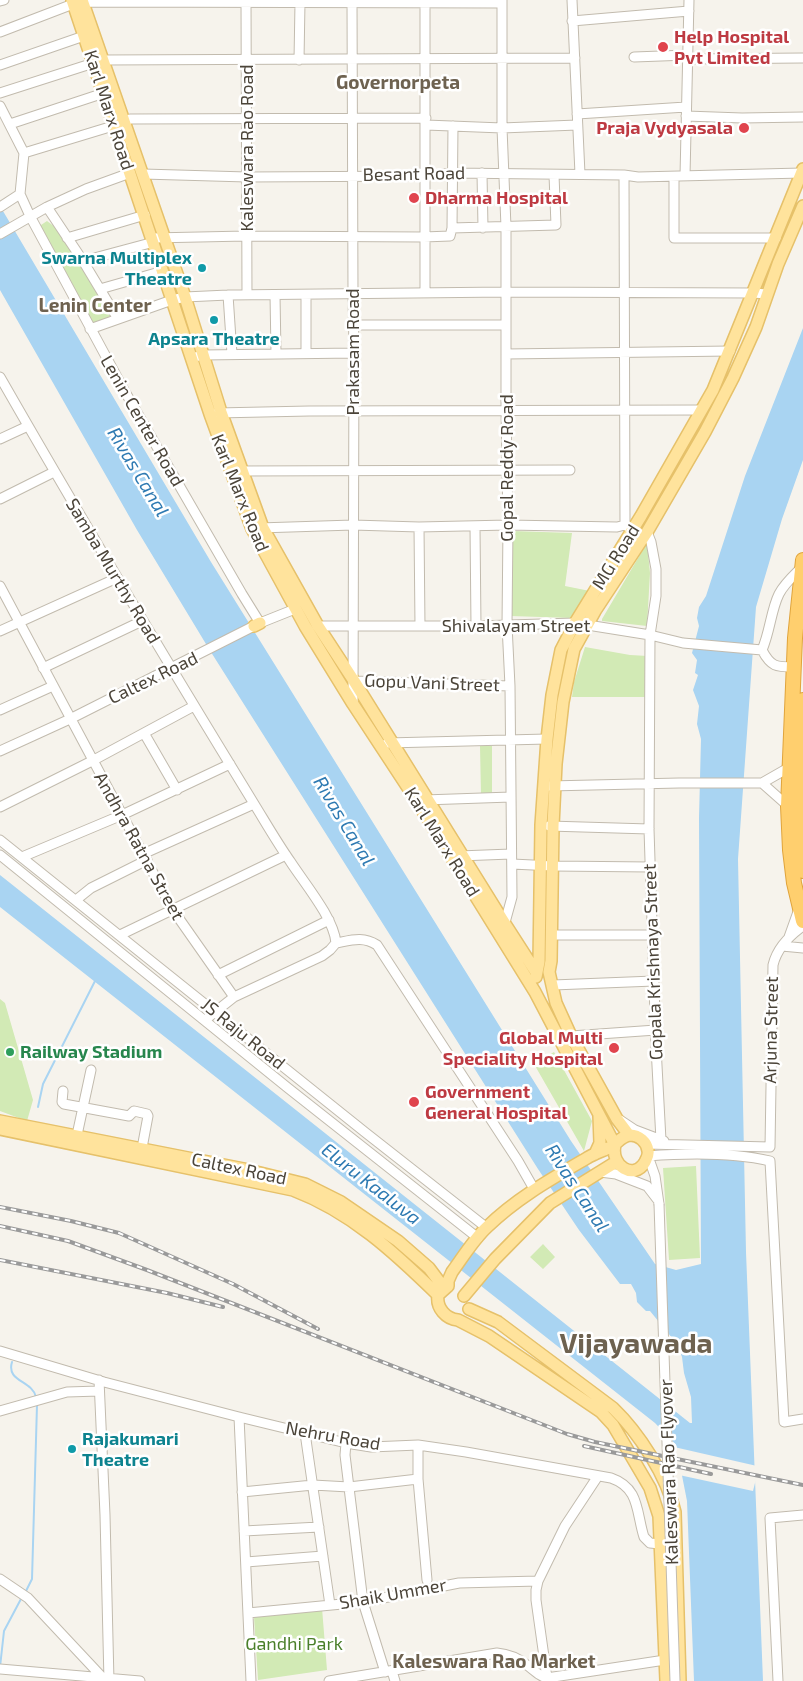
<!DOCTYPE html>
<html>
<head>
<meta charset="utf-8">
<style>
  body { margin:0 }
  canvas { display:block; background:#f6f3ec }
</style>
</head>
<body>
<canvas width="803" height="1681"></canvas>
<script>
const g = document.querySelector('canvas').getContext('2d');
g.lineJoin = 'round';
function fill(path, color) { g.fillStyle = color; g.fill(path, 'evenodd'); }
function stroke(path, color, width, dash) { g.strokeStyle = color; g.lineWidth = width; g.lineCap = dash ? 'butt' : 'round'; g.setLineDash(dash || []); g.stroke(path); }
function write(font, color, halo, rows, align = 'center') {
  g.font = font + ' "Exo 2",sans-serif'; g.lineWidth = 5; g.setLineDash([]); g.textBaseline = 'middle'; g.strokeStyle = halo; g.fillStyle = color; for (const [text, x, y, turn = 0] of rows) {
    g.save(); g.translate(x, y); g.rotate((+turn || 0) * Math.PI / 180); g.textAlign = isNaN(turn) ? turn : align; if (halo) g.strokeText(text, 0, 0); g.fillText(text, 0, 0); g.restore();
  }
}
fill(new Path2D(`
  M47,221L55,227L113,315L91,327L41,230V225Z
  M512,531L572,533L565,586L590,591L573,618L510,616Z
  M647,543L650,573L647,626L602,621V619Z
  M585,647L630,655L648,656L645,697H572L574,682Z
  M480,746H492V795H481Z
  M0,999L5,1003L33,1100L27,1121L0,1111Z
  M554,1052L592,1121L584,1151L534,1064Z
  M696,1166L700,1258L669,1260L663,1168Z
  M543,1244L555,1257L543,1269L530,1257Z
  M322,1608L327,1670L258,1680L254,1617Z`), '#d2eab5');
fill(new Path2D(`
  M0,206L211,562L571,1141L655,1264L676,1270L701,1264L699,818L701,739L697,724L699,706L693,690L698,675L695,673L697,660L692,653L699,626L697,618L699,607L706,596L745,476L803,328V460L782,519L756,607L738,859L746,1252L763,1681H694L687,1501L676,1445L655,1423L0,907V875L690,1423H692L691,1397L684,1373L682,1357L677,1344L650,1311H646L637,1302L636,1293L631,1284H620L579,1230L538,1169L209,649L137,530L0,290Z`), '#a9d4f2');
fill(new Path2D(`
  M674,1447L757,1466V1475L753,1491L679,1475Z`), '#f6f3ec');
stroke(new Path2D(`
  M38,1107L43,1084L95,981
  M12,1362C6,1382 32,1380 36,1397
  M25,1593L32,1579L37,1405
  M0,1667L4,1631L22,1597`), '#a9d4f2', 2);
const minor = new Path2D(`
  M246,0L247,295
  M352,0L353,293L354,353L353,704
  M502,0V128L506,227V410L508,525L507,625L510,686L512,897L504,926
  M572,0L580,174
  M0,1L4,0
  M572,21L689,11
  M0,32L73,4L83,2C223,3 362,2 502,3
  M634,57L688,55
  M688,59L803,58
  M299,60L300,3
  M0,65L84,36
  M0,93L103,60L575,58
  M0,106L24,153L20,194L30,216L124,390L242,594L260,623L295,609
  M577,114L686,107
  M686,116L742,118L803,117
  M10,124L104,93
  M426,125L502,128L577,125
  M24,153L113,126L130,119L426,118
  M482,173L483,228
  M143,174L247,177L425,176L453,173L624,175L638,177L802,173
  M624,175L625,525L629,528
  M685,176L689,0
  M674,177V238H776
  M0,207L20,194
  M47,207L83,261L118,319
  M452,228L556,225L554,175
  M0,234L47,207L86,189L130,173
  M67,238L145,215
  M152,238L246,236L424,237L450,236L452,228L453,126
  M83,261L154,242
  M100,289L163,271
  M425,293V0
  M228,295L232,354
  M275,295L276,353
  M306,295V353
  M354,325H506
  M90,329L172,300L185,297L228,295L506,292L753,293L767,294
  M506,354L730,351
  M191,358L203,355L354,353
  M0,377C83,522 169,665 256,807C267,825 278,844 290,861C304,883 334,918 336,943
  M217,413L309,411L701,410
  M0,439L28,426
  M238,471L570,470
  M0,499L54,472
  M419,527L420,626
  M475,527L476,626
  M259,528L353,525L419,527L508,525L617,527L625,525
  M647,532L651,542L656,569V596L650,635L649,829L656,1047L661,1140
  M0,586L173,910L234,997
  M318,626H476L575,623L650,635L683,643L762,650C771,667 776,667 794,667
  M0,631L117,578
  M762,650C770,632 771,610 779,594C784,584 794,575 802,567
  M43,668L142,621
  M354,681L510,686
  M0,710L53,686
  M144,733L177,790
  M387,743L547,739
  M0,751L70,719L254,626
  M762,783L788,806
  M549,786L679,783H762L790,767
  M424,800L511,797
  M0,807L92,761L194,706
  M549,826L649,829
  M0,840L366,1133L487,1228
  M143,854L254,804
  M0,855L288,1088L478,1238
  M459,856L511,854
  M22,857L122,815L230,764
  M512,864L553,866L650,867
  M76,900L91,888L147,860
  M120,935L286,855
  M552,935H653
  M789,937L799,909
  M336,943C352,940 363,936 377,945L518,1161L534,1189
  M782,946L803,948
  M218,975L329,920
  M553,985L654,981
  M205,1020L234,997L322,956L330,950L336,943
  M571,1036L656,1030
  M63,1091L62,1102L64,1104L129,1116L134,1111L147,1114L148,1116L142,1148
  M620,1120L635,1130L664,1141
  M77,1135L91,1070
  M646,1144L770,1147L773,965C777,948 789,936 803,926
  M600,1172L616,1174L647,1186L657,1199
  M659,1204L655,1176L648,1156C688,1153 731,1152 770,1161L784,1422L803,1419
  M0,1351L104,1382L239,1417L346,1443L371,1447L418,1445L466,1452L611,1478C640,1488 636,1512 644,1537L650,1543L660,1544
  M99,1380L105,1515L109,1681
  M0,1411L67,1392L99,1391
  M239,1417L251,1681
  M305,1433L330,1605
  M346,1443L345,1455L363,1602L385,1672
  M418,1445V1479L427,1580
  M242,1492L313,1485L349,1487L418,1479
  M244,1531L319,1527
  M246,1562L323,1556
  M0,1579L28,1598L102,1677
  M248,1613L363,1602L459,1583L538,1581
  M0,1669L140,1681
  M392,1671L395,1681
  M547,1678L536,1600V1590L538,1581L565,1526L598,1476
  M329,1681L497,1653C508,1654 518,1658 527,1665C534,1670 538,1676 547,1678L665,1660
  M778,1681L770,1518L803,1515`);
const major = new Path2D(`
  M72,0L210,414L252,529L305,626L353,704L416,800L535,992L615,1145C610,1166 634,1181 645,1162C647,1158 649,1155 648,1151C647,1142 639,1135 630,1135C622,1136 619,1141 614,1145C606,1150 595,1153 587,1158C551,1179 517,1198 487,1227C473,1240 463,1257 452,1272L448,1281V1286
  M82,0L185,297L221,412L263,528L318,626L354,681L505,924L536,972
  M254,626L260,623
  M536,977L539,962L541,825L547,739L552,695L561,650L575,623L641,516L713,390L803,169
  M0,1121L244,1169L305,1184L341,1202L398,1241L429,1268L444,1288
  M0,1129L293,1190C351,1212 394,1252 438,1295
  M629,1135L617,1119L571,1036L556,1003L549,972L551,961L553,826L556,764L563,702L574,649L595,611L647,532L705,432L733,378L756,327L778,264L803,206
  M595,1154L600,1143L599,1116
  M448,1286L438,1295C436,1308 446,1319 458,1320L489,1336L601,1412L613,1425L650,1488L659,1516L666,1681
  M464,1296L495,1259L550,1203L616,1162
  M469,1309L498,1322L613,1408C639,1433 667,1476 675,1512L680,1681`);
const highway = new Path2D(`
  M803,560L795,638L788,806L790,850L794,883L803,921
  M803,700L798,815L803,871`);
stroke(minor, '#c2bbae', 11);
stroke(major, '#e6c16a', 14);
stroke(highway, '#e0a43c', 16);
stroke(minor, '#fff', 9);
stroke(major, '#ffe39c', 11);
stroke(highway, '#ffcf6e', 14);
const rail = new Path2D(`
  M0,1207L71,1221L119,1233L233,1284L318,1329
  M0,1226L68,1241L147,1270L567,1434L595,1442L803,1485
  M0,1260L167,1293L223,1307
  M584,1446L711,1474`);
stroke(rail, '#9a9a9a', 4);
stroke(rail, '#fff', 2, [5.5]);
const minorBridge = new Path2D(`
  M659,1204L675,1681`);
stroke(minorBridge, '#c2bbae', 11, []);
stroke(minorBridge, '#fff', 9);
for (const [x, y, r, color] of [
  [663,47,6,"#e0444e"],
  [744,128,6,"#e0444e"],
  [414,198,6,"#e0444e"],
  [202,268,5,"#0f9aa8"],
  [214,320,5,"#0f9aa8"],
  [614,1048,6,"#e0444e"],
  [10,1052,5,"#2e9e5b"],
  [414,1102,6,"#e0444e"],
  [72,1449,5,"#0f9aa8"]
]) { const dot = new Path2D(); dot.arc(x, y, r, 0, 2 * Math.PI); g.fillStyle = color; g.fill(dot); stroke(dot, '#fff', 2); }
write('bold 18px', '#be3a42', '#fff', [
  ["Help Hospital",674,37],
  ["Pvt Limited",674,58],
  ["Praja Vydyasala",733,128,"right"],
  ["Dharma Hospital",425,198],
  ["Global Multi",603,1038,"right"],
  ["Speciality Hospital",603,1059,"right"],
  ["Government",425,1092],
  ["General Hospital",425,1113]
], 'left');
write('18px', '#4b4439', '#fff', [
  ["Karl Marx Road",109,110,72],
  ["Kaleswara Rao Road",247,148,-90],
  ["Besant Road",414,174,-1],
  ["Prakasam Road",353,352,-90],
  ["Lenin Center Road",142,421,60],
  ["Gopal Reddy Road",507,468,-90],
  ["Karl Marx Road",240,493,68],
  ["MG Road",616,557,-58],
  ["Samba Murthy Road",113,571,59],
  ["Shivalayam Street",516,626],
  ["Caltex Road",153,678,-26],
  ["Gopu Vani Street",432,683,2],
  ["Karl Marx Road",442,842,58],
  ["Andhra Ratna Street",139,846,61],
  ["Gopala Krishnaya Street",653,962,-92],
  ["Arjuna Street",771,1030,-89],
  ["JS Raju Road",243,1034,39],
  ["Caltex Road",239,1169,12],
  ["Nehru Road",333,1436,10],
  ["Kaleswara Rao Flyover",669,1472,-92],
  ["Shaik Ummer",393,1594,-10]
]);
write('bold 18px', '#0d838f', '#fff', [
  ["Swarna Multiplex",192,258],
  ["Theatre",192,279],
  ["Apsara Theatre",214,339,"center"],
  ["Rajakumari",82,1439,"left"],
  ["Theatre",82,1460,"left"]
], 'right');
write('bold 18px', '#27864d', '#fff', [
  ["Railway Stadium",20,1052]
], 'left');
write('18px', '#4a7f2a', '#fff', [
  ["Gandhi Park",294,1644]
]);
write('bold 19px', '#6e6250', '#fff', [
  ["Governorpeta",398,83],
  ["Lenin Center",95,306],
  ["Kaleswara Rao Market",494,1662]
]);
write('italic 19px', '#2e7ab2', '#fff', [
  ["Rivas Canal",138,472,59],
  ["Rivas Canal",344,821,59],
  ["Eluru Kaaluva",371,1184,38],
  ["Rivas Canal",577,1188,57]
]);
write('bold 28px', '#6e6250', '#fff', [
  ["Vijayawada",636,1344]
]);
</script>
</body>
</html>
